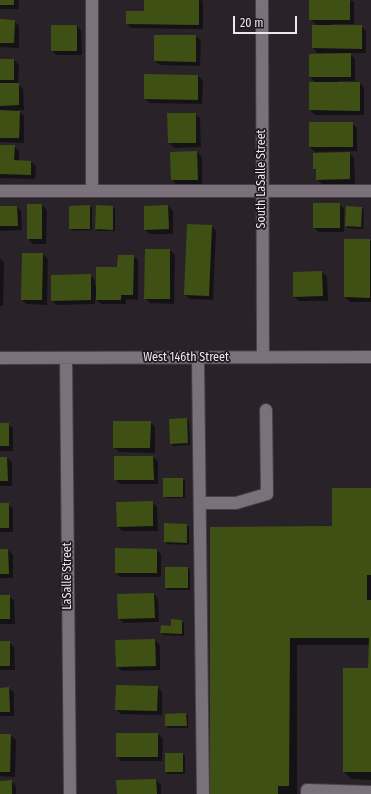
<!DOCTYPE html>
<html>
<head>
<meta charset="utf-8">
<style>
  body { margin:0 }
  #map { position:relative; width:371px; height:794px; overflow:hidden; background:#292229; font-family:"Fira Sans Condensed",sans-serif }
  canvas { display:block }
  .scale { position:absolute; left:233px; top:16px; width:64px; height:18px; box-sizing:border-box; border:2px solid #ece7ec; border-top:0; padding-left:5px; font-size:12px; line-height:14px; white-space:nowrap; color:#ece7ec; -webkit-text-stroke:3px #201920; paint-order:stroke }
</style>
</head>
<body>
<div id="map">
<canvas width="371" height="794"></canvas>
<div class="scale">20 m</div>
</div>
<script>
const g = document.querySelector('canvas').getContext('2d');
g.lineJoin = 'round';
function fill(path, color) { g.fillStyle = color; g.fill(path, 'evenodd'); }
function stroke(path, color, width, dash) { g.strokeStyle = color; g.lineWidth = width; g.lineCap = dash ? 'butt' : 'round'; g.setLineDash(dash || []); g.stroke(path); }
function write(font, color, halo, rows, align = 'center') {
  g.font = font + ' "Fira Sans Condensed",sans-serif'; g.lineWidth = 3.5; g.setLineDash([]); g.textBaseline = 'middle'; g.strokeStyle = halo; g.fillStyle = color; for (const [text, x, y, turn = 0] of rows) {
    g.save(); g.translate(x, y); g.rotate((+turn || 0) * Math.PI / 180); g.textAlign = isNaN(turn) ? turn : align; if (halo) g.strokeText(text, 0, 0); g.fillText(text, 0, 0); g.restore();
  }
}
fill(new Path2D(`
  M0,0H19L18,9H0Z
  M145,0H201L203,2V29L131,28L127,24L145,12Z
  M310,0L354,1V24H332V26H361L366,31V53H349L355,59V81H338V83H360L364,88V115H315L310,110V83H316L310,77L339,55V53H317L313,48L317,26L310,19Z
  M0,20L14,21L19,26V48L0,47Z
  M77,26L81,31L82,55H57L52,51Z
  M196,36L201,41L200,66L160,65L155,61Z
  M0,60H14L19,65L18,84L23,89L24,110H18L24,116V143L0,142Z
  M145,75L198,76L203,80L202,104L150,103L145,99Z
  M195,114L200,119L201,147L174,148L169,143Z
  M352,123L357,128V151L315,152L310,147Z
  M0,146H14L19,151V161L31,162L36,166L35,179L0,178Z
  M197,152L202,157V184H176L172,180Z
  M350,154L354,158L355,184H322L317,179V171L314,168Z
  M339,204L344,209V232H319L314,227Z
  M28,205H42L47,210L46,244H33L28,239Z
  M89,206L92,208V230L73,231L70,228Z
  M168,206L173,211V234H150L145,230Z
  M0,207H17L21,211L22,230L0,231Z
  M113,207L115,209V231H98L96,229Z
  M347,207L362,208L364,210L363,229L348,228L346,225Z
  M211,226L216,231L213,300L190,299L185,295Z
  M345,240L371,241V302H350L345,297Z
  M170,250L175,255L174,304L150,303L145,298Z
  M43,254L48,259L47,305L27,304L22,300Z
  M133,256L138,260V300L126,299V304H101L95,298V304L57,305L52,301L90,275L95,280V286H97Z
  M0,259L4,262L3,306H0Z
  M322,272L327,277L328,301H299L294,297Z
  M187,419L189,422L190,445L173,446L171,444Z
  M150,422L155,427V453L119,452L114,447Z
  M0,423L8,424L13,428V451H0Z
  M153,457L158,461V484H120L115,479Z
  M0,458H7L12,462V486H0Z
  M182,479L185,481V498H166L164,496Z
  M371,489V780L352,779L344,772L369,669V645H297V794H211L333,527Z
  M152,502L157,507L158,531H122L118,527Z
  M0,504H8L13,509V532H0Z
  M187,525L189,527V545L167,544L165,542Z
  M0,550H8L13,555V578H0Z
  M156,550L161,554V577H120L116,572Z
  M188,568L190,570V590H168L166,588Z
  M154,594L158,599L159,622L123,623L119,618Z
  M0,596H9L14,601L15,624H0Z
  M182,621L184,623V636L164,635L161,633Z
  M155,640L160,645V670L122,671L117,666Z
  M0,642H9L14,647L15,670H0Z
  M157,687L162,692V715L121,714L116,710Z
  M9,688L14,693V716H0V689Z
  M186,714L188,716V728H169L166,726Z
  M117,734H158L163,739L162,761H121L117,756Z
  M0,735H11L16,740L15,777L0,776Z
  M183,754L185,756V774H168L166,772Z
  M156,780L161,785V794H118Z
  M11,781L16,786V794H0V782Z`), '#0007');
fill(new Path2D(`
  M0,0H14V5H0Z
  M144,0H199V25L126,24V11H144Z
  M309,0H350V20H309Z
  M0,19L15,20L14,43H0Z
  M51,25H77V51H51Z
  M312,25H362V49L312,48Z
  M154,35H196V62L154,61Z
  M351,53V77H309V54Z
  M0,59H14V80H0Z
  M144,74L198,75V100L144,99Z
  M309,82H360V111L309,110Z
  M0,83H19V105L0,106Z
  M0,110L20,111L19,138H0Z
  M167,113H196V143H168Z
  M309,122H353V147H309Z
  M0,145H15L14,160L31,161V175L0,174Z
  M197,151L198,180H171L170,152Z
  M350,152V179L316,180V169H313V153Z
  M313,203H340V228H313Z
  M27,204H42V239H27Z
  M90,205V229H69V206Z
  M96,205L113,206V230L95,229Z
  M168,205L169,229L144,230V206Z
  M0,206H17L18,226H0Z
  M346,206L362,207L361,227L345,226Z
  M187,224L212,225L209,296L184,295Z
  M344,239H370V298L344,297Z
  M145,249H170V299H144Z
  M22,253H43L42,300H21Z
  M118,255H134L133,295H121V300H96V267H117Z
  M322,271L323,296L293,297V272Z
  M91,274V300L51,301V275Z
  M187,418L188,443L170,444L169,419Z
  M113,421H151L150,448H113Z
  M0,423H9V446H0Z
  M114,456H153L154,480H114Z
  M0,457H7L8,481H0Z
  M163,478H183V497H163Z
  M332,488H371V575H367V600H371V772H343V668H368L369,638H290L289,786H278V794H210V527L332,526Z
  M153,501V526L117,527L116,502Z
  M0,503H9V528H0Z
  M164,523L187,524V543L164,542Z
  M115,548L157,549V573H115Z
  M0,549H8L9,574H0Z
  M165,567H188V588H165Z
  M154,593L155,618L118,619L117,594Z
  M0,595H10V619H0Z
  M171,619L182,620V634L160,633L161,625L171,626Z
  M155,639L156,666L116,667L115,640Z
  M0,641H10V666H0Z
  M116,685L158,686L157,711L115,710Z
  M9,687L10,712H0V688Z
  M186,713L187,726H165V714Z
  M116,733H158V757H116Z
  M0,734H11L10,772H0Z
  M165,753H183V772H165Z
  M156,779L157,794H117L116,780Z
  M12,780V794H0V781Z`), '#3f5014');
const minor = new Path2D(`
  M92,0V191
  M262,0L263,357
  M0,191H371
  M0,358L371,357
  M66,358L70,794
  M198,358L203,794
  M200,503H236L267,494L266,410
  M307,794V790L371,792`);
stroke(minor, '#464146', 14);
stroke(minor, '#7a717a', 12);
write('12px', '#ece7ec', '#201920', [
  ["South LaSalle Street",262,179,-90],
  ["West 146th Street",186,358],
  ["LaSalle Street",68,576,-90]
]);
</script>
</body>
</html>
